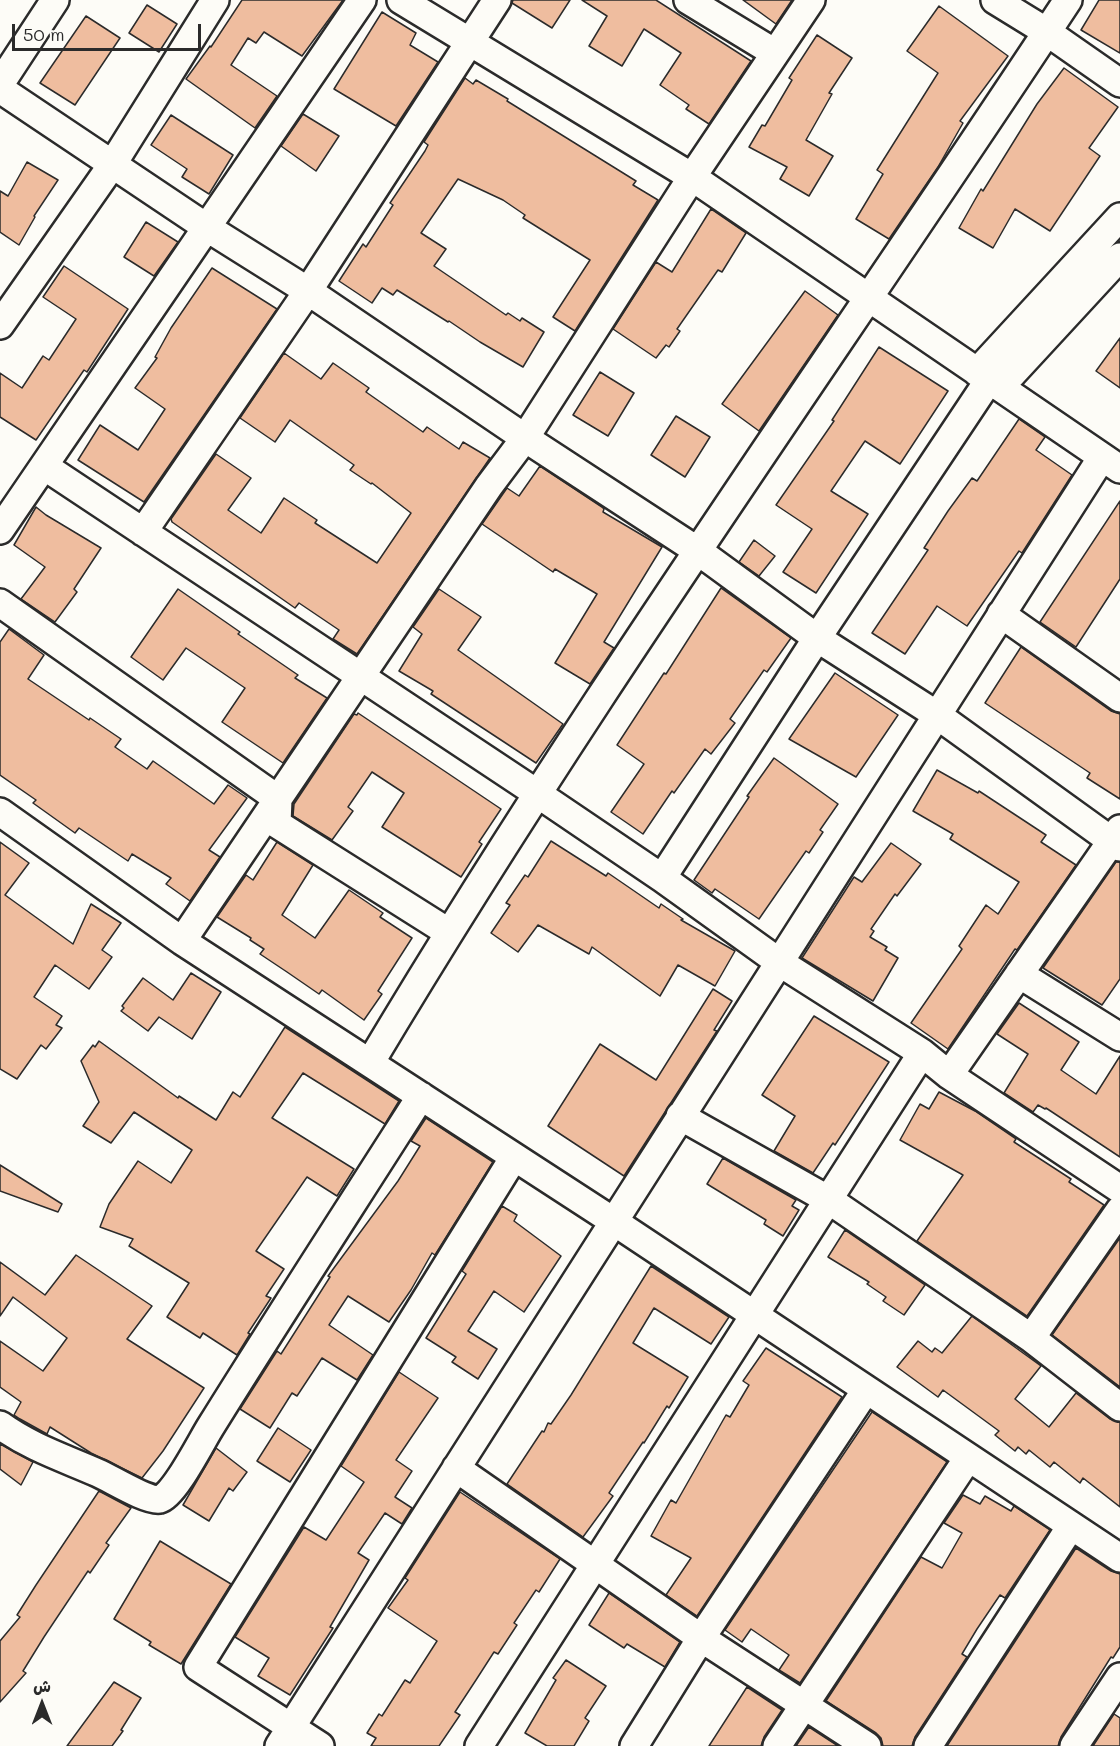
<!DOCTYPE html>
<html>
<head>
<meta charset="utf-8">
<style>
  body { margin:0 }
  #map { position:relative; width:1120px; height:1746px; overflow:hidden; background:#fdfcf7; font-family:Mali,"Playpen Sans Arabic",sans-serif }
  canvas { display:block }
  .north { position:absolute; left:12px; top:1674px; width:60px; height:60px; -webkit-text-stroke:4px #fdfcf7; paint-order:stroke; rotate:0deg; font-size:16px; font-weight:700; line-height:24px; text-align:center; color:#2b2b2b }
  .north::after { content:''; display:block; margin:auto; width:21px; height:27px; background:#2b2b2b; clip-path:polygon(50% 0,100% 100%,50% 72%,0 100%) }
  .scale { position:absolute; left:12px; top:24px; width:189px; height:27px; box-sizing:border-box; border:3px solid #2b2b2b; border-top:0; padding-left:8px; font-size:18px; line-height:21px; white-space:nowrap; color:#2b2b2b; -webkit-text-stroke:4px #fdfcf7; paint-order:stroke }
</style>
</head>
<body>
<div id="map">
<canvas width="1120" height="1746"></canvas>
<div class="north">ش</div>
<div class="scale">50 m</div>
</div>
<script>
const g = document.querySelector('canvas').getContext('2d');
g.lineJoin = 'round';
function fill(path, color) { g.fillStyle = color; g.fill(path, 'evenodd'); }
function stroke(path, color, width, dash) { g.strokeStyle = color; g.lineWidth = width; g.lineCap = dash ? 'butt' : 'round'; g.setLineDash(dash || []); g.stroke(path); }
const building = new Path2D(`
  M242,0H343L302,56L264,32L256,43L248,38L231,65L277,96L255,128L186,79L210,46L211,47Z
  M513,0H570L552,28L512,3Z
  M582,0H656L751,61L709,124L686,109L689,105L660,85L681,53L644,29L622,66L589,46L607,16Z
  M743,0H792L776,24Z
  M1099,0H1120V53L1081,30Z
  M147,5L177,24L159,52L129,33Z
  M939,6L1008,56L960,121L963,123L938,167L889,239L856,219L883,174L877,170L938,73L907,51Z
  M382,12L416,33L410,45L438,62L396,126L334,89Z
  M86,16L120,38L75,105L40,83Z
  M817,35L852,58L829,93L832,94L806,140L833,156L809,196L780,179L787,167L749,147L762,125L765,126L792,80L789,78Z
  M1064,68L1118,107L1089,148L1100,156L1050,231L1015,209L993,248L959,228L981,189L983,191L1037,104Z
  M465,78L473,84L476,80L508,99L507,101L636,181L633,185L658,200L575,331L553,317L590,260L523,218L525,215L503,200L458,179L421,233L446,249L434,266L506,315L508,313L520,321L522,318L544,332L523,367L480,342L449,321L448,322L397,290L393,295L382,288L372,303L339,281L363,244L366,247L393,205L390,203L425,151L428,145L424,142Z
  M303,114L339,136L316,171L281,146Z
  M171,115L233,155L209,194L182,177L187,169L151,145Z
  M27,162L58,180L34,216L35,217L19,245L0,232V191L8,196Z
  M711,209L746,233L722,272L718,270L677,329L680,331L669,347L666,345L656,358L613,329L656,262L672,272Z
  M146,222L178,242L154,276L124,257Z
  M64,266L128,309L87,372L84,370L36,440L0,417V373L22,388L43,356L49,360L76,319L43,297Z
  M212,268L277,309L144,502L78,460L100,425L138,450L165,409L135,388L157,358L155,357L171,328Z
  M805,291L838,315L759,431L722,404Z
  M1120,338V388L1096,371Z
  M879,347L948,391L900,464L865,441L831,491L868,514L816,593L783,572L812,529L776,505L834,421L832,420Z
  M284,353L321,379L333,363L369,388L366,392L423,432L427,427L459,449L463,442L490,458L357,654L333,639L339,630L299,603L295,608L172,522L171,519L216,454L251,478L228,510L261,533L284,498L317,520L315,523L377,563L411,513L372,483L371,484L350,470L354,465L290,420L275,442L240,418Z
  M600,372L634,393L608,436L573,415Z
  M676,416L710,437L685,477L651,455Z
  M1019,419L1045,437L1036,450L1072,475L1022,553L1019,551L967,626L937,606L905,654L872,633L928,550L924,548L948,511L972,478L977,481Z
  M540,466L602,507L604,509L603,512L662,547L604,642L614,648L590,684L555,663L597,594L555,569L553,572L482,524L507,488L519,496Z
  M1120,501V579L1076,647L1040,622Z
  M36,507L46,515L101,548L74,589L77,592L55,622L21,599L45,567L14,545Z
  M754,540L775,556L759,576L739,562Z
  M721,588L791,638L767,672L764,670L730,719L735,723L711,754L705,749L674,793L672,791L643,834L611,812L644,764L617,745L664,673L666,674Z
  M178,589L240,632L238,634L298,675L295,678L327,698L283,763L222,722L245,688L186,648L163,680L131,657Z
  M439,589L481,617L458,650L563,724L536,763L431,694L433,691L399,671L422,634L413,627Z
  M9,629L44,655L28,679L89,720L90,718L121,739L115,747L147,769L153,761L214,804L228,785L247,798L209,850L220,857L190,901L166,884L171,878L132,854L128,861L79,828L75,833L33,803L36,800L0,775V642Z
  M1021,647L1111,711L1120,714V799L1087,778L1090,773L985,703Z
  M835,673L898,715L856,777L789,739Z
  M358,713L501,809L479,842L482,844L461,877L382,827L404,793L372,772L348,807L353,811L332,840L293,816L294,804L354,714L357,715Z
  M774,758L838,804L820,830L823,832L809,853L806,851L759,919L715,889L712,893L694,880L749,797L747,796Z
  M937,770L978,793L979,791L1046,835L1041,842L1076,865L1017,950L1015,949L948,1049L911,1023L962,949L959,946L986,905L998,914L1019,882L950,839L953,834L913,811Z
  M551,841L606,876L608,873L659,908L661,904L683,919L681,920L735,951L715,986L678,965L660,996L592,947L589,954L538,925L518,952L491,933L510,905L506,903L525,875L528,877Z
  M0,842L29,863L5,895L73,944L91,904L121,923L102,950L112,957L89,989L55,965L34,997L62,1016L56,1025L62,1028L46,1049L41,1045L17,1079L0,1069Z
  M277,842L313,865L282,915L315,938L349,890L383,913L380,917L412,938L378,991L382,994L364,1020L322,990L319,994L287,972L260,954L264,949L250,940L251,938L217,917L246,875L253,880Z
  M891,843L921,864L897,896L895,894L871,929L874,931L870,937L887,947L885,950L898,958L873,1001L802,958L854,877L862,882Z
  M1116,862H1120V979L1102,1005L1043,968Z
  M191,973L221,992L192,1039L159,1017L148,1031L121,1011L124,1008L122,1006L143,978L173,1000Z
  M713,989L732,1001L714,1030L717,1031L624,1176L548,1126L600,1044L656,1080Z
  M1019,1003L1079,1042L1061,1070L1096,1094L1120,1056V1157L1046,1108L1045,1109L1038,1105L1033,1112L1004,1093L1028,1054L997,1034Z
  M814,1016L889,1062L835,1145L833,1143L813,1173L774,1151L795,1116L762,1095Z
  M285,1027L399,1101L385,1124L303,1073L272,1118L354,1169L337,1196L307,1177L256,1251L284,1269L266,1296L271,1298L248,1333L250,1334L237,1355L203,1333L200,1338L167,1317L189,1283L129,1246L133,1239L100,1227L109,1204L138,1161L171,1183L192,1150L134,1112L111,1143L83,1126L99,1102L81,1061L93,1045L95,1047L99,1041L178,1098L179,1096L216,1120L233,1092L240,1097Z
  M939,1092L975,1111L1016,1139L1014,1142L1071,1179L1069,1182L1104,1205L1027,1316L917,1241L963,1175L900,1140L920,1104L929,1109Z
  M426,1118L493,1162L435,1255L432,1253L411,1290L389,1322L348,1296L329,1325L373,1355L357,1380L322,1358L297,1396L292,1393L270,1428L240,1409L277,1351L281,1354L330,1277L328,1276L398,1181L420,1146L411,1141Z
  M723,1158L796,1200L792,1206L799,1210L783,1236L764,1224L766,1220L707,1184Z
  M0,1165L62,1204L58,1212L0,1191Z
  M502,1206L517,1215L514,1221L561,1256L524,1312L494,1291L468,1331L497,1349L478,1379L452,1362L456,1357L426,1338L466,1274L462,1271Z
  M845,1230L925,1285L904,1315L883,1301L886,1297L867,1284L869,1282L828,1257Z
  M1120,1238V1387L1052,1335Z
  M76,1255L152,1306L127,1339L204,1388L163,1451L142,1478L91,1453L50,1427L47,1434L20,1419L14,1415L21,1402L0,1387V1341L43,1371L67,1338L13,1297L0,1316V1262L45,1295Z
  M651,1266L729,1317L711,1344L654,1308L633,1343L688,1377L669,1408L667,1406L644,1443L643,1442L609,1493L613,1496L583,1537L507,1484L542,1431L544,1432L548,1423L551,1424L571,1395Z
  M972,1316L1041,1366L1015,1399L1049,1427L1076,1393L1110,1419L1120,1422V1507L1083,1478L1080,1483L1054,1462L1050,1467L1029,1450L1026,1454L1018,1447L1015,1451L995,1435L999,1431L943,1390L938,1397L897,1367L918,1341L932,1352L935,1348L942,1353Z
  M766,1348L842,1397L697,1616L666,1595L691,1558L651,1536L671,1500L676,1503L726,1415L730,1417L749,1385L743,1381Z
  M399,1372L438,1398L396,1460L412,1471L395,1497L412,1508L402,1524L385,1513L358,1553L369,1560L330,1627L333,1628L290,1695L258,1676L269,1658L235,1637L304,1527L326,1540L364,1482L341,1466Z
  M872,1412L947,1462L800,1683L779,1670L789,1655L751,1629L742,1642L725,1630Z
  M278,1428L311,1450L290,1482L257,1461Z
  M0,1444L33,1462L21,1485L0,1469Z
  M216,1448L247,1472L233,1491L229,1488L209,1521L183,1505Z
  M99,1491L131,1508L106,1543L109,1545L90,1573L88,1571L44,1637L23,1671L26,1673L0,1702V1641L20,1617L17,1615L36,1585Z
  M460,1492L560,1559L539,1592L536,1590L514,1623L517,1625L498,1654L494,1652L476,1680L455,1712L460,1715L439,1746H371L376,1738L367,1733L379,1714L382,1716L405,1680L410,1683L437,1641L388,1608L408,1580L405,1578Z
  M963,1495L980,1504L985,1496L1011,1511L1014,1506L1050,1530L1005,1598L1000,1595L977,1629L962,1654L967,1657L915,1737L912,1746H883L881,1738L876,1733L826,1701L921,1557L942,1568L962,1533L944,1523Z
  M160,1541L231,1584L181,1664L149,1645L151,1642L114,1619Z
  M1076,1548L1111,1571L1120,1574V1647L1113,1658L1111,1657L1061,1737L1058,1746H947Z
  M609,1593L680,1642L665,1667L627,1644L624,1648L589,1625Z
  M566,1660L606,1686L585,1718L589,1721L574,1746H547L525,1733L556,1680L553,1678Z
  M114,1682L141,1698L121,1730L123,1731L112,1746H67Z
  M747,1687L782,1710L764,1737L761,1746H709Z
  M1114,1714L1120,1718V1746H1093Z
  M809,1727L838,1746H796Z`);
fill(building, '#efbd9f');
stroke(building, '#2b2b2b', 1.5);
const minor = new Path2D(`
  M401,0L692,177L1120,469
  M688,0L775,53
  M995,0L1047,32L1120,83
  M0,84L55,0
  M0,89L206,227L308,291L525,438L698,551L817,638L937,715L1120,847
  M0,325L112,165L215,0
  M977,372L1120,217
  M1000,387L1120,257
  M44,466L538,794L662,878L779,962L922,1053L949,1075L1120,1189
  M0,530L362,0
  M143,532L308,291L497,0
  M0,603L278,799L277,824L448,932
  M1001,614L1120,698
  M0,812L182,941L613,1221L1120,1558
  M662,878L817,638L989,380
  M182,941L489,486L525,438L692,177L811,0
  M1019,974L1120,1037
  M370,1063C587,699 835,354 1068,0
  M949,1075L1120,829
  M680,1116L829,1200L1031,1338L1120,1407
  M1031,1338L1120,1210
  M0,1425C30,1447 64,1458 98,1473C110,1478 148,1502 160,1499C174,1496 202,1440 211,1426C280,1315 351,1206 421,1096
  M456,1468L701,1638L867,1746
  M279,1746L1102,457
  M320,1746L198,1667L514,1157
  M479,1746L922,1053
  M634,1746L701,1638L866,1390
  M777,1746L968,1458
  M928,1746L1071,1526
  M1074,1746L1120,1677`);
stroke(minor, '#2b2b2b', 32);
stroke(minor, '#fdfcf7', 27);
</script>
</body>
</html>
